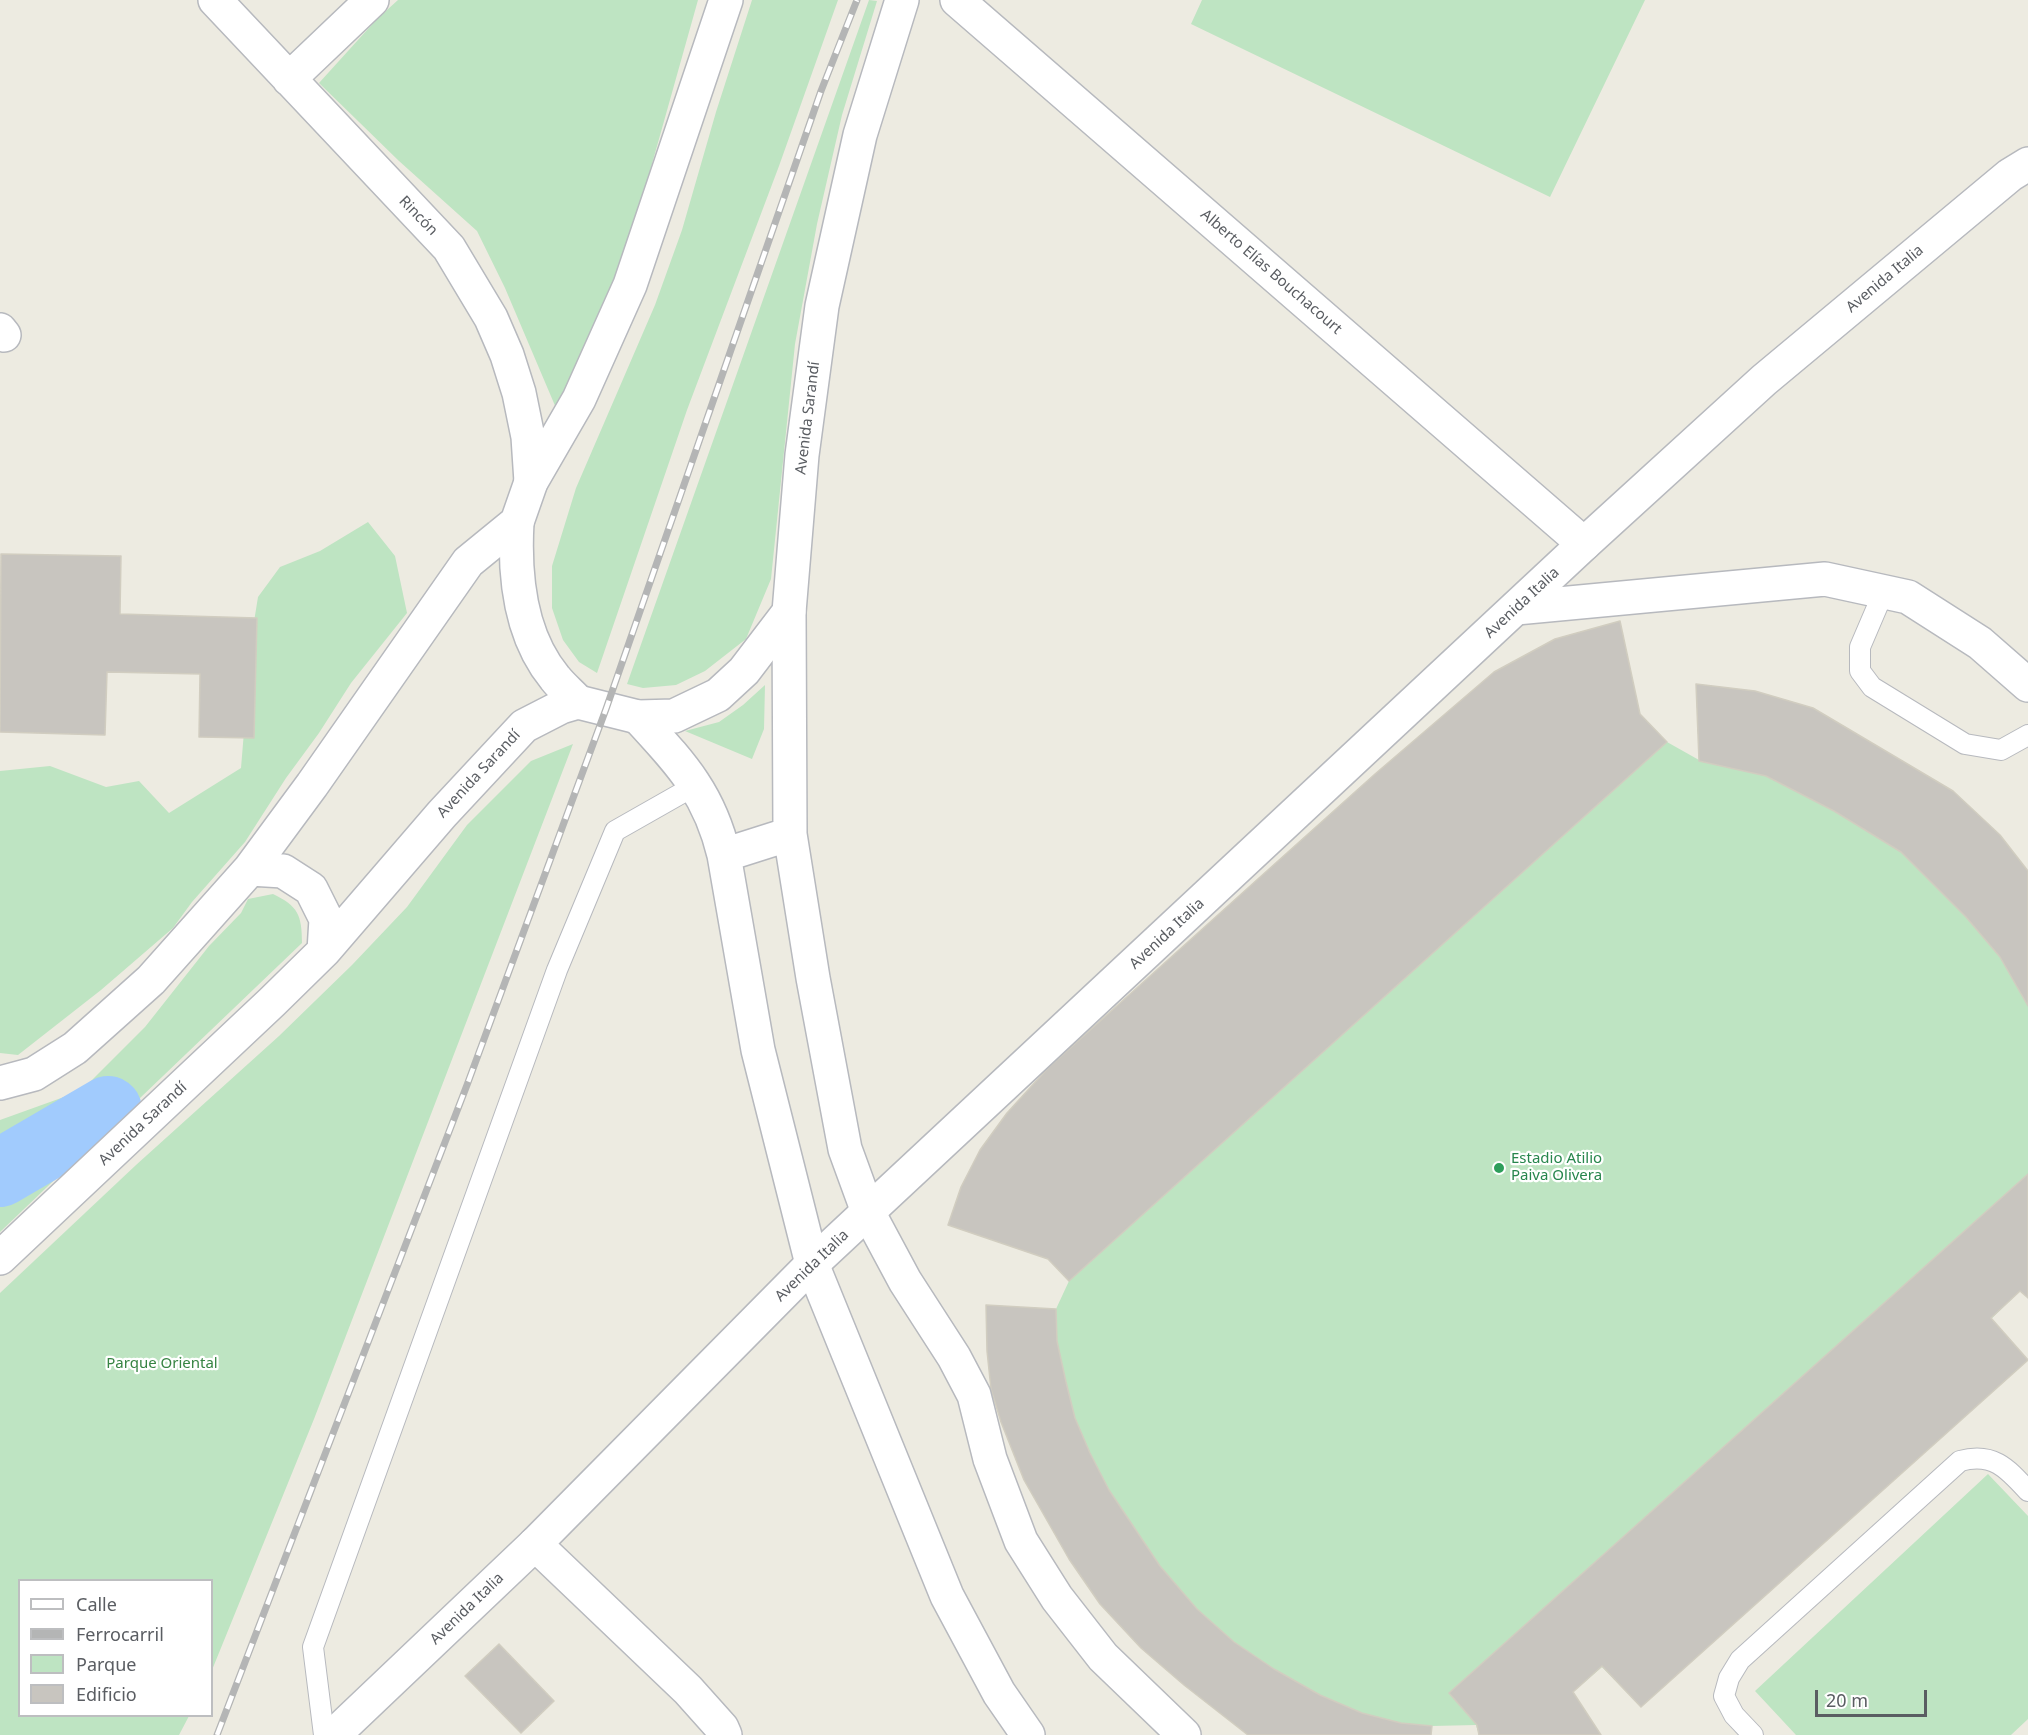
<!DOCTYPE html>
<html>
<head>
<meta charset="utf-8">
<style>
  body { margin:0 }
  #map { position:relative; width:2028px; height:1735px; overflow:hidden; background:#edebe1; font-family:"Noto Sans",sans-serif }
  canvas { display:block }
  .legend { position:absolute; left:18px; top:1579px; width:195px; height:138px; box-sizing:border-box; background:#fff; border:2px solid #bdbec0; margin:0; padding:8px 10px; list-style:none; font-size:18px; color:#5a5d62 }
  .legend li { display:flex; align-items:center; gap:12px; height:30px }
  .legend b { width:30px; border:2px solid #bdbec0 }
  .scale { position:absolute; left:1815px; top:1690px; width:112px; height:27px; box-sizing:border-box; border:3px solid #5a5d62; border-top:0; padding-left:8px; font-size:18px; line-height:21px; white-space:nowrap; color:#5a5d62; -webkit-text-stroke:4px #fff; paint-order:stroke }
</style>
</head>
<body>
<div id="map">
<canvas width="2028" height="1735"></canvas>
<ul class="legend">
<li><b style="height:8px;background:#fff"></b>Calle</li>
<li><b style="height:8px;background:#b4b5b5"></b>Ferrocarril</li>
<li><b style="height:16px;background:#bee4c2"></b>Parque</li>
<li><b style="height:16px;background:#c8c5bf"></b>Edificio</li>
</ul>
<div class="scale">20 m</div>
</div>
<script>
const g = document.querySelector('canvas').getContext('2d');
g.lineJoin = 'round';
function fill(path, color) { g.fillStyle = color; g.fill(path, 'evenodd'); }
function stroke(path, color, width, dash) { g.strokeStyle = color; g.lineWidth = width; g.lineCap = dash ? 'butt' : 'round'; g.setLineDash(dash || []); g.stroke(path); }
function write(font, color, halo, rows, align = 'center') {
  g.font = font + ' "Noto Sans",sans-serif'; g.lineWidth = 4.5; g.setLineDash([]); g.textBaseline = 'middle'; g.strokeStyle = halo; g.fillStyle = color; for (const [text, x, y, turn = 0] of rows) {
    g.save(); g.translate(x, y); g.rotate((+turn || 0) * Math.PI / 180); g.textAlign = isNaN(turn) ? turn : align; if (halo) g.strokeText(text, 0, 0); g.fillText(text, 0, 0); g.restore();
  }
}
fill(new Path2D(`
  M398,0H698L618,285L556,408L505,288L477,231L399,161L319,83L377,19Z
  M752,0H838L779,166L687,410L597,673L579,662L563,640L552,608V566L576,488L655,305L682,230L716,112Z
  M869,0L877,1L842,115L817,224L795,344L771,579L746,639L705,671L676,685L643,688L627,684Z
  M1202,0H1645L1550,197L1191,24Z
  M368,522L395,556L407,613L351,683L319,733L286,778L245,842L192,902L173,928L101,990L18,1055L0,1053V771L50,766L106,787L139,781L169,813L241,768L252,634L258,597L280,567L320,551Z
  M1620,621L1640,714L1667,742L1699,760L1696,684L1755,691L1813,708L1953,791L2000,835L2028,871V1298L2020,1291L1991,1319L2028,1360L1641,1707L1602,1667L1573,1692L1601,1735H1479L1476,1725L1432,1726L1431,1735H1248L1184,1685L1141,1648L1100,1604L1069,1559L1024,1480L991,1389L987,1351L986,1305L1056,1309L1069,1281L1048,1259L948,1225L961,1187L980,1150L1007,1113L1049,1067L1259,878L1375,774L1494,672L1555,639Z
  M765,685L764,729L752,759L685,731L719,722L743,705Z
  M573,744L314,1419L212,1670V1580H20V1716H189L179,1735H0V1293L136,1165L279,1036L352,965L407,907L467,825L531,761Z
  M273,894C298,906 302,915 302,943L0,1232V1120L75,1093L91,1081L145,1027L209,946L241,913L248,899Z
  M1988,1474L2028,1516V1719L2011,1735H1796L1755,1691Z`), '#bee4c2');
stroke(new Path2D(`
  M0,1173L108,1110`), '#a1cbfd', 68);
const building = new Path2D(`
  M1,554L121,556L120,614L257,618L254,738L199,737L200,674L107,672L105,735L0,732Z
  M1620,621L1640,714L1667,742L1069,1281L1048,1259L948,1225L961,1187L980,1150L1007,1113L1049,1067L1259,878L1375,774L1494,672L1555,639Z
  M1696,684L1755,691L1813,708L1953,791L2000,835L2028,871V1006L2000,957L1966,917L1901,852L1834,811L1766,776L1699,761Z
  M2028,1174V1298L2020,1291L1991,1318L2028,1360L1641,1707L1602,1666L1573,1692L1601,1735H1479L1477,1725L1449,1693Z
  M986,1305L1056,1309L1057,1341L1066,1382L1075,1418L1090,1453L1109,1490L1160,1566L1197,1609L1234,1642L1274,1669L1320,1695L1362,1713L1401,1723L1432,1726L1431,1735H1248L1184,1685L1141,1648L1100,1604L1069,1559L1024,1480L1001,1422L991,1389L987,1351Z
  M499,1644L554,1701L521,1733L465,1676Z`);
fill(building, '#c8c5bf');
stroke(building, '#d1cdc0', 1.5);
const service = new Path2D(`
  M1884,591L1860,647V671L1872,687L1965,744L2001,750L2028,735
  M324,1735L313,1647L557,970L615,831L696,785
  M1753,1735L1734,1715L1724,1696L1729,1678L1740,1660L1960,1461C1993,1452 2007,1468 2028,1491`);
const minor = new Path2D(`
  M215,0L449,248L491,318L507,355L519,393L528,437L531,482
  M957,0L1584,544
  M289,79L372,0
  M0,330L4,335
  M517,522C514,574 520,636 555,678C562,687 571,694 578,702
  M1516,608L1825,579L1908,597L1980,643L2028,685
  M789,612L790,834L813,978L845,1149L868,1212L905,1281L954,1357L974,1395L990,1459L1021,1541L1057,1598L1103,1657L1184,1735
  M638,717C680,763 709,792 724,855L758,1050L812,1264L947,1596L999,1693L1028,1735
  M724,855L790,834
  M535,1544L688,1690L722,1728L725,1735`);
const tertiary = new Path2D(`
  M250,869L283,871L311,889L326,919L324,951
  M0,1083L34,1074L75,1048L151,980L250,869L312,785L468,562L517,522L531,482L579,399L630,285L726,0
  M0,1258L272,1002L324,951L442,814L524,726L561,707L578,702L638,717L674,716L718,695L744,671L789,612L802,455L822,306L860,135L902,0
  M334,1735L535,1544L812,1264L1584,544L1764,380L2010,175L2028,164`);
stroke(service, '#b7b9be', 22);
stroke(minor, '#b7b9be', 36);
stroke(tertiary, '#b7b9be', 36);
stroke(service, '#fff', 20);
stroke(minor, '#fff', 33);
stroke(tertiary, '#fff', 33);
const rail = new Path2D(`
  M217,1735L467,1085L606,709L821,91L857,0`);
stroke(rail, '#b4b5b5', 7);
stroke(rail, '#fff', 4.5, [14]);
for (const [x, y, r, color] of [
  [1499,1168,6,"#2e9e5b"]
]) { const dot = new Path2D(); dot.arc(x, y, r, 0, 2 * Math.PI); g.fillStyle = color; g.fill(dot); stroke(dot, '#fff', 2); }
write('15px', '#5a5d62', '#fff', [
  ["Rincón",418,216,46],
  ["Alberto Elías Bouchacourt",1271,272,41],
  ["Avenida Italia",1885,279,-40],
  ["Avenida Sarandí",808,418,-83],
  ["Avenida Italia",1522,603,-43],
  ["Avenida Sarandí",479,774,-47],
  ["Avenida Italia",1167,934,-43],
  ["Avenida Sarandí",143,1124,-43],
  ["Avenida Italia",812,1266,-44],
  ["Avenida Italia",467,1609,-44]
]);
write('15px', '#27864d', '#fff', [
  ["Estadio Atilio",1511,1159],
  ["Paiva Olivera",1511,1176]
], 'left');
write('15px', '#378443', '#fff', [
  ["Parque Oriental",162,1364]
]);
</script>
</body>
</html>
